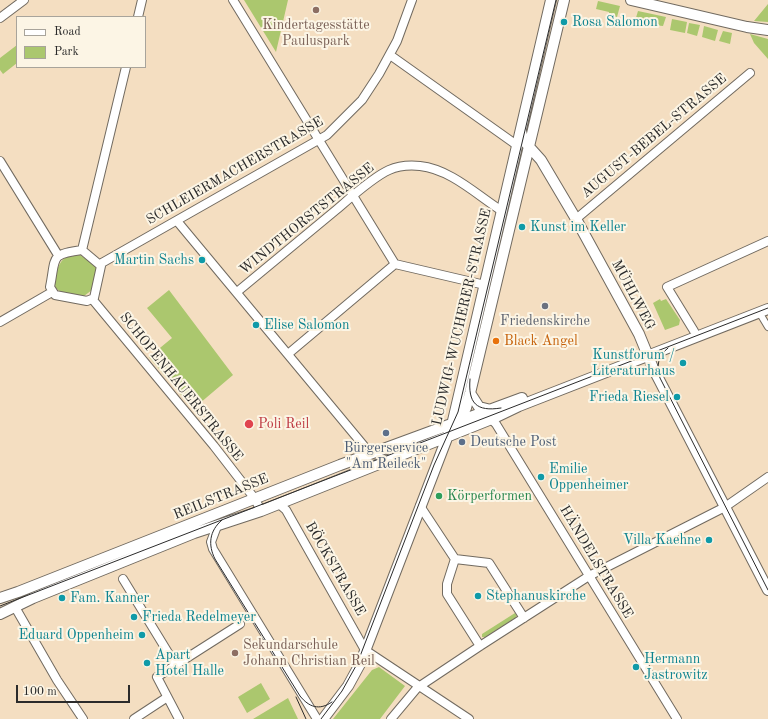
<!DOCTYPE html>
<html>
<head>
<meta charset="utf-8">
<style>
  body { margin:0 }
  #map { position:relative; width:768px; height:719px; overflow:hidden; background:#f4dec1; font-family:"Old Standard TT",serif }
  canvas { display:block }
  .legend { position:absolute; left:16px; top:16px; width:130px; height:52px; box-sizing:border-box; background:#fcf5e5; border:1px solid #a8a49b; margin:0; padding:5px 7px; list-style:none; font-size:12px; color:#2b2b2b }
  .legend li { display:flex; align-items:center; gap:8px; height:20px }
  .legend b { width:20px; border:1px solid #a8a49b }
  .scale { position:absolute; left:16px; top:685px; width:114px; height:18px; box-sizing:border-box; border:2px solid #2b2b2b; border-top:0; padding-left:5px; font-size:12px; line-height:14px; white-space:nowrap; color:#2b2b2b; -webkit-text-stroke:3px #fcf5e5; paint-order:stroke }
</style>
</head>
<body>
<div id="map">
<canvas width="768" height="719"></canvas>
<ul class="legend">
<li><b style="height:5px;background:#fff"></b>Road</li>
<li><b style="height:11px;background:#abc76e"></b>Park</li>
</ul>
<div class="scale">100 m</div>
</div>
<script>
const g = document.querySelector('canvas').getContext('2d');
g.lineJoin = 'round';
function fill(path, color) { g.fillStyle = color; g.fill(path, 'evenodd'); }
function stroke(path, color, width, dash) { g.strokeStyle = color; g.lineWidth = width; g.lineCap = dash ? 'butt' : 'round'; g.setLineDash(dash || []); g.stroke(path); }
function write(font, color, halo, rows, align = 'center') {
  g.font = font + ' "Old Standard TT",serif'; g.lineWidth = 4; g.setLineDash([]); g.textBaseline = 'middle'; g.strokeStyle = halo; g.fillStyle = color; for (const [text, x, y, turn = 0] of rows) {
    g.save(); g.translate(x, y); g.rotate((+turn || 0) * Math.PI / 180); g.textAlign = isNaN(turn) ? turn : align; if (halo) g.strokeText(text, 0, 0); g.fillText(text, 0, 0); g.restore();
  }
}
fill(new Path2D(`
  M244,0H288L276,52Z
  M598,1L620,6L617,17L609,15V12L596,9Z
  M768,4V22L754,21Z
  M638,11L666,17L663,26L652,25L641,20L640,22L635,21Z
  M672,19L687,22L685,33L670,30Z
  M689,23L700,25L697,36L687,33Z
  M704,26L718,30L715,41L702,37Z
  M723,31L732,33L730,44L719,41Z
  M750,34L768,39V59L754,43Z
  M17,45V63L3,74L0,70V58Z
  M80,255L98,267L92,290L84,296C77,295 62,294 57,289C51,283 58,262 65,258C69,256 75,256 80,255Z
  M169,290L233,375L193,409L149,357L172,338L147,308Z
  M660,299L661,301L666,299L680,320L679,325L665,330L653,303Z
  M515,613L517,616L515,618L485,637H482V634Z
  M379,667L405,686L380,719H333L372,670Z
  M261,683L270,699L247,713L238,697Z
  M288,698L298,719H253Z`), '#abc76e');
const pedestrian = new Path2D(`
  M759,312L768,327`);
const minor = new Path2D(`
  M233,0L395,264L485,285
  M138,17L142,0
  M0,18L24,0
  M390,55L518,146
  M0,161L58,255
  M576,219L750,73
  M177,221L364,446
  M82,250L126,67
  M82,250L101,266L94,298L87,301L55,295L50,287C56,258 49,254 82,250Z
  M100,264L327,135L362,100L379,74L397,41L412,0
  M237,292C270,265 303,237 336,210C350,198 373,177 389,170C398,166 410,165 420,166C450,169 477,195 502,211
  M93,300L214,446L255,499L261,511
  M0,322L52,292
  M694,331L667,287L768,241
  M288,354L395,264
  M491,419L496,424L677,719
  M279,504L286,510L365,650L469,719
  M420,506L455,559L489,563L524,618
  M217,526L211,542L213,549L317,719
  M455,559L447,584V594L480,646
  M123,579L175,664
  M15,607L57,680L83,719
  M134,719L166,698
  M179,719L157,677L240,624
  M391,719L417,688L480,646L589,576L725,507L768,477`);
const tertiary = new Path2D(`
  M631,0L747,27L768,30
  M521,131L523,140L541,160L576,219L639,334L653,368L768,590
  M470,393L479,407L491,410
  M457,425L466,408L470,393L564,0
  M0,598L18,592L340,465L522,398
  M0,614L33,598L194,533L261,511L494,418L519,406L768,309
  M323,719L348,686L360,664L452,425L551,0`);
stroke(pedestrian, '#716a60', 8);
stroke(minor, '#716a60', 10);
stroke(tertiary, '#716a60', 12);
stroke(pedestrian, '#fff', 6);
stroke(minor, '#fff', 8);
stroke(tertiary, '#fff', 10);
stroke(new Path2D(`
  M668,348C658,356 656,366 660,378L768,590
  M470,379C468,403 476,412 501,408
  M222,520C209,531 208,545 215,559L300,696C309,707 319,711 332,702
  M0,606L768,308
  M296,697L306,719
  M321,719L342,691L357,664L434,465L458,412L556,0`), '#2b2b2b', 1);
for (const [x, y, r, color] of [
  [316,10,4,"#8d6e63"],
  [564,22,4,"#0f9aa8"],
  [522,227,4,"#0f9aa8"],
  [202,260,4,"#0f9aa8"],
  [545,306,4,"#6b7280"],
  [256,325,4,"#0f9aa8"],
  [496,341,4,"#e8710a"],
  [683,363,4,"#0f9aa8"],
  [677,397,4,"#0f9aa8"],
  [249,424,5,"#e0444e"],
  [386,433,4,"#5c6f8a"],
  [462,442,4,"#5c6f8a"],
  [541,477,4,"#0f9aa8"],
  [439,496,4,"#2e9e5b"],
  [709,540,4,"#0f9aa8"],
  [478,596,4,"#0f9aa8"],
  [62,598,4,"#0f9aa8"],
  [134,617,4,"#0f9aa8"],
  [142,635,4,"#0f9aa8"],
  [235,653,4,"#8d6e63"],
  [147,663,4,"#0f9aa8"],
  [636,667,4,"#0f9aa8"]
]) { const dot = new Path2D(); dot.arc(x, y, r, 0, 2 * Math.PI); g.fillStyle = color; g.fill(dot); stroke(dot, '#fcf5e5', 1.5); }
write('14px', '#0d838f', '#fcf5e5', [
  ["Rosa Salomon",572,22],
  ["Kunst im Keller",530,227],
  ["Martin Sachs",194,260,"right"],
  ["Elise Salomon",264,325],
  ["Kunstforum /",675,355,"right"],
  ["Literaturhaus",675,371,"right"],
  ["Frieda Riesel",669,397,"right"],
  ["Emilie",549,469],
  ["Oppenheimer",549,485],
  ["Villa Kaehne",701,540,"right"],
  ["Stephanuskirche",486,596],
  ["Fam. Kanner",70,598],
  ["Frieda Redelmeyer",142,617],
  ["Eduard Oppenheim",134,635,"right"],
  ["Apart",155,655],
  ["Hotel Halle",155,671],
  ["Hermann",644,659],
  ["Jastrowitz",644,675]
], 'left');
write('14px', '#785e54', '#fcf5e5', [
  ["Kindertagesstätte",316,25],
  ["Pauluspark",316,41],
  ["Sekundarschule",243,645,"left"],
  ["Johann Christian Reil",243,661,"left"]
]);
write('14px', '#2b2b2b', '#fcf5e5', [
  ["AUGUST-BEBEL-STRASSE",654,136,-40],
  ["SCHLEIERMACHERSTRASSE",235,171,-30],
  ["WINDTHORSTSTRASSE",307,219,-39],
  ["MÜHLWEG",633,295,62],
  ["LUDWIG-WUCHERER-STRASSE",462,317,-77],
  ["SCHOPENHAUERSTRASSE",181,387,51],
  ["REILSTRASSE",221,497,-22],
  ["HÄNDELSTRASSE",596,562,59],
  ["BÖCKSTRASSE",335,569,60]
]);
write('14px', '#5b616d', '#fcf5e5', [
  ["Friedenskirche",545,321]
]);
write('14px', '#c56008', '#fcf5e5', [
  ["Black Angel",504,341]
], 'left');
write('14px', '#be3a42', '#fcf5e5', [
  ["Poli Reil",258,424]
], 'left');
write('14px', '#4e5e75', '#fcf5e5', [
  ["Deutsche Post",470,442],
  ["Bürgerservice",386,448,"center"],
  ["\"Am Reileck\"",386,464,"center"]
], 'left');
write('14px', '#27864d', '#fcf5e5', [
  ["Körperformen",447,496]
], 'left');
</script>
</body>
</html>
